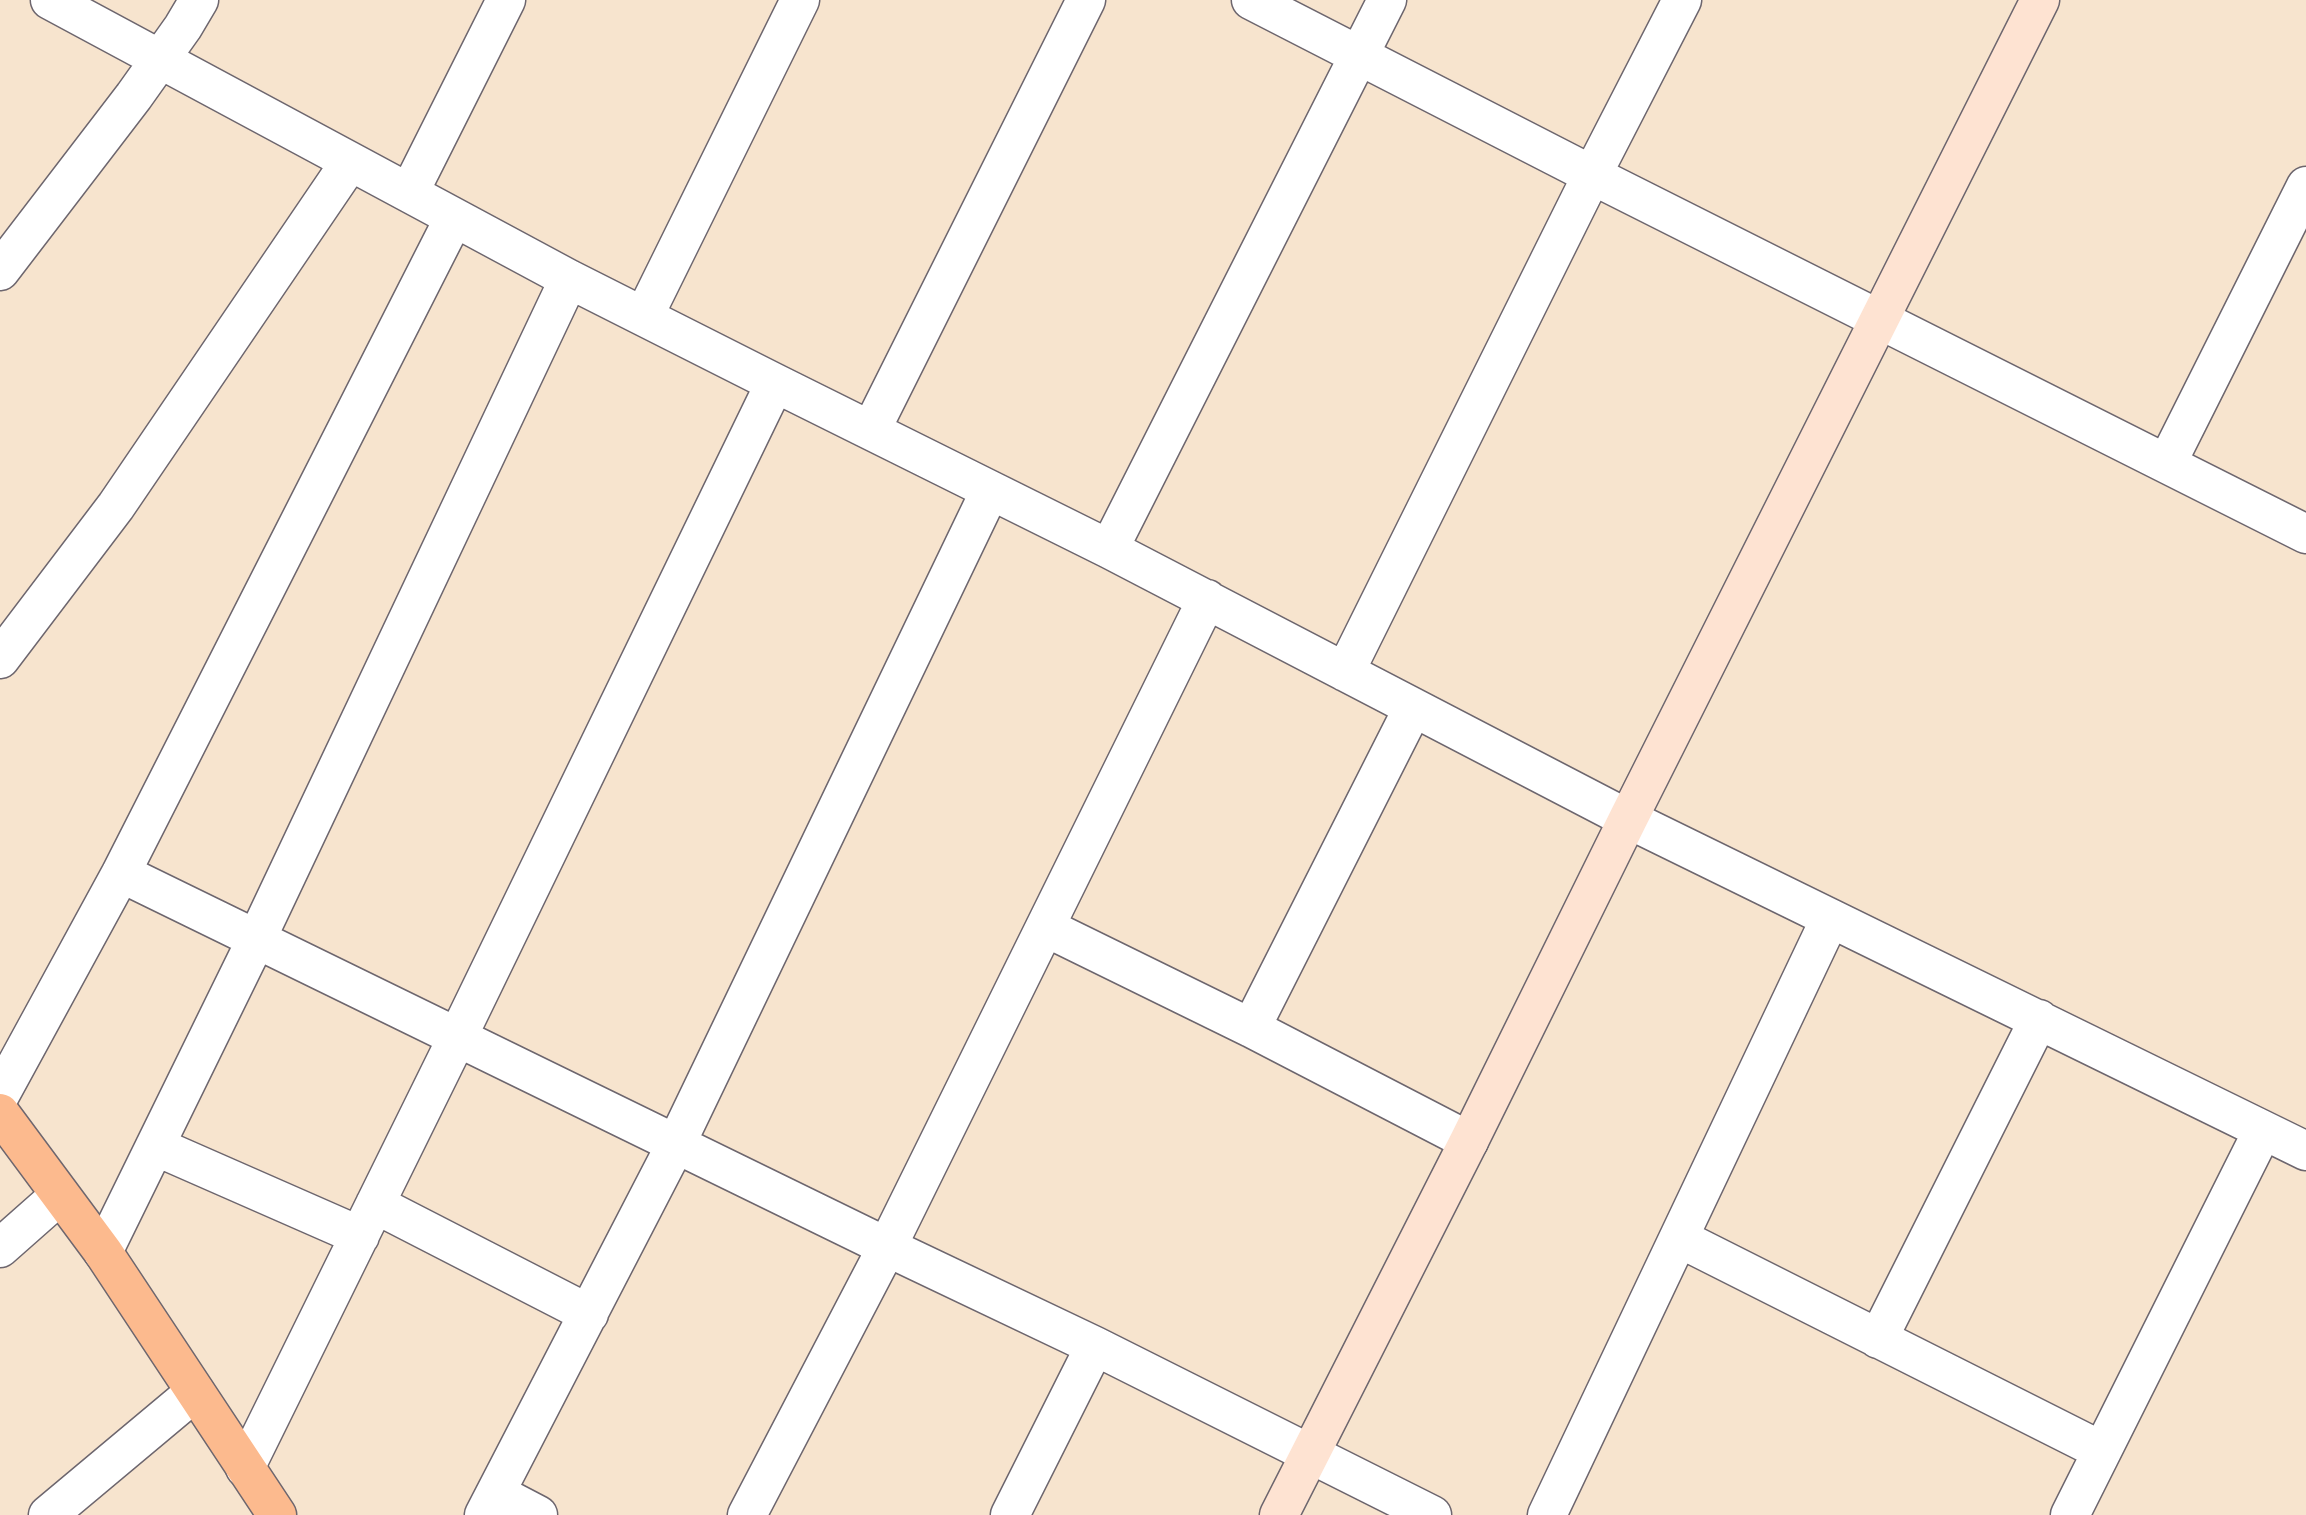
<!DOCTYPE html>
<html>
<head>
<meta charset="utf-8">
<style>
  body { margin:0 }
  canvas { display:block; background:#f7e4ce }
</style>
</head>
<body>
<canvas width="2306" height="1515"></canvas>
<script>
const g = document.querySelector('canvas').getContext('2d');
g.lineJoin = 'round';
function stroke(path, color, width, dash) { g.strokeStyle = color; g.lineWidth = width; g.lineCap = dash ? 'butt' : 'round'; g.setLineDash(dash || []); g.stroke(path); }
const street = new Path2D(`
  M50,0L569,279L775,383L1109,549L1628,819L2306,1151
  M1251,0L1592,175L2306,534
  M409,193L506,0
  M0,271L134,96L183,27L199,0
  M644,316L800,0
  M871,430L1086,0
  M2167,463L2306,186
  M1109,549L1387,0
  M0,659L116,506L350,162
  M1345,672L1592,175L1682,0
  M121,873L887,1247L1095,1346L1432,1515
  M1045,927L1251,1028L1469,1141
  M1251,1028L1413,708
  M0,1095L121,873L454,218
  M155,1146L360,1236
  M375,1204L589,1314
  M1679,1238L2102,1451
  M0,1248L60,1195
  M103,1252L257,938L569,279
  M1878,1339L2039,1019
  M245,1468L458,1036L775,383
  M496,1493L538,1515
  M48,1515L195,1392
  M484,1515L676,1144L990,491
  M747,1515L887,1247L1207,599
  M1010,1515L1095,1346
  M1547,1515L1830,919
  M2070,1515L2263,1130`);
const secondary = new Path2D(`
  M1279,1515L1469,1141L1628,819L2040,0`);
const primary = new Path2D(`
  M0,1113L103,1252L277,1515`);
stroke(street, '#6d666e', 41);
stroke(secondary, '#6d666e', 41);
stroke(primary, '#6d666e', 41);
stroke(street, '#fff', 38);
stroke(secondary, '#fee3d2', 38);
stroke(primary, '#fcba8e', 38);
</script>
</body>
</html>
